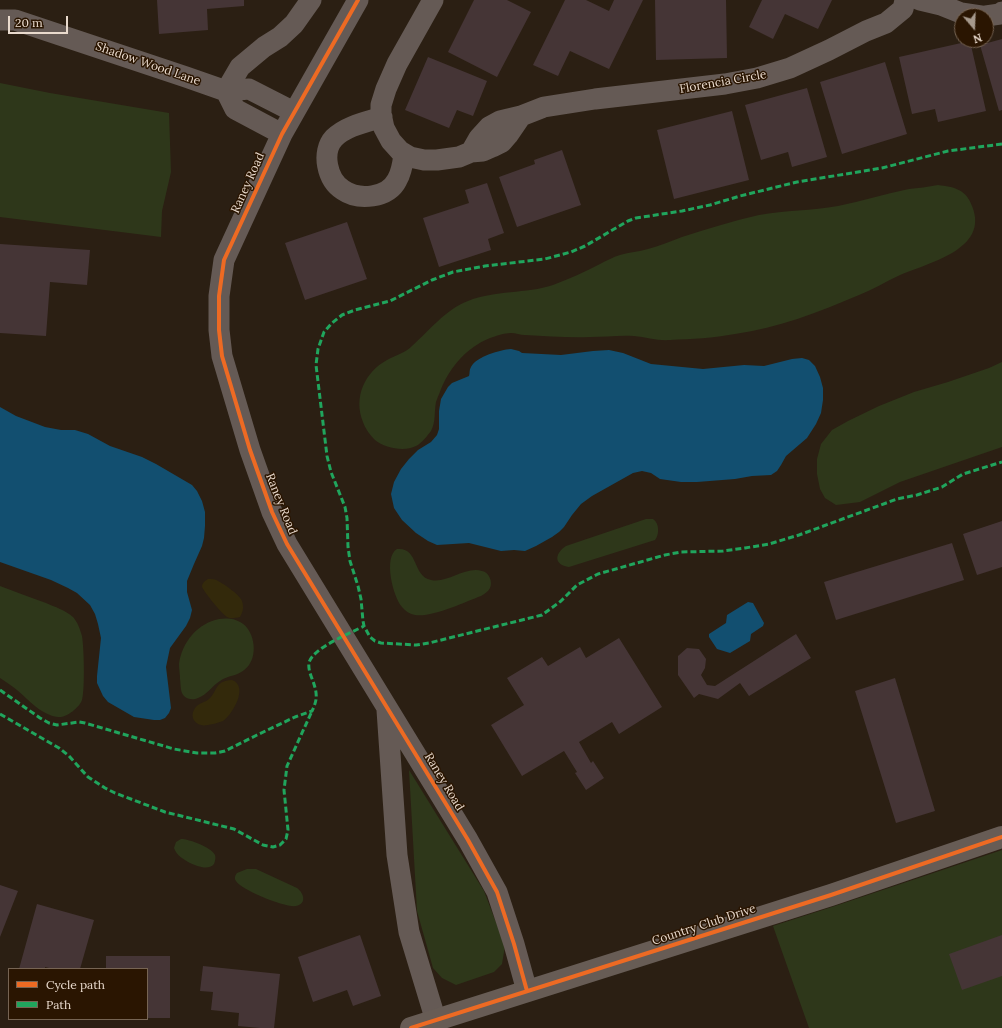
<!DOCTYPE html>
<html>
<head>
<meta charset="utf-8">
<style>
  body { margin:0 }
  #map { position:relative; width:1002px; height:1028px; overflow:hidden; background:#2b1f13; font-family:Lora,serif }
  canvas { display:block }
  .legend { position:absolute; left:8px; top:968px; width:140px; height:52px; box-sizing:border-box; background:#2a1501; border:1px solid #766453; margin:0; padding:5px 7px; list-style:none; font-size:12px; color:#e9dacd }
  .legend li { display:flex; align-items:center; gap:8px; height:20px }
  .legend b { width:20px; border:1px solid #766453 }
  .north { position:absolute; left:954px; top:8px; width:40px; height:40px; box-sizing:border-box; background:#2a1501; border:1px solid #766453; border-radius:50%; rotate:161deg; font-size:11px; font-weight:700; line-height:16px; text-align:center; color:#e9dacd }
  .north::after { content:''; display:block; margin:auto; width:14px; height:18px; background:#a6998c; clip-path:polygon(50% 0,100% 100%,50% 72%,0 100%) }
  .scale { position:absolute; left:8px; top:16px; width:60px; height:18px; box-sizing:border-box; border:2px solid #e9dacd; border-top:0; padding-left:5px; font-size:12px; line-height:14px; white-space:nowrap; color:#e9dacd; -webkit-text-stroke:3px #2a1501; paint-order:stroke }
</style>
</head>
<body>
<div id="map">
<canvas width="1002" height="1028"></canvas>
<ul class="legend">
<li><b style="height:5px;background:#ed6a23"></b>Cycle path</li>
<li><b style="height:5px;background:#20a55d"></b>Path</li>
</ul>
<div class="north">N</div>
<div class="scale">20 m</div>
</div>
<script>
const g = document.querySelector('canvas').getContext('2d');
g.lineJoin = 'round';
function fill(path, color) { g.fillStyle = color; g.fill(path, 'evenodd'); }
function stroke(path, color, width, dash) { g.strokeStyle = color; g.lineWidth = width; g.lineCap = dash ? 'butt' : 'round'; g.setLineDash(dash || []); g.stroke(path); }
function write(font, color, halo, rows, align = 'center') {
  g.font = font + ' Lora,serif'; g.lineWidth = 3; g.setLineDash([]); g.textBaseline = 'middle'; g.strokeStyle = halo; g.fillStyle = color; for (const [text, x, y, turn = 0] of rows) {
    g.save(); g.translate(x, y); g.rotate((+turn || 0) * Math.PI / 180); g.textAlign = isNaN(turn) ? turn : align; if (halo) g.strokeText(text, 0, 0); g.fillText(text, 0, 0); g.restore();
  }
}
fill(new Path2D(`
  M0,83L50,93L169,113L171,172L162,211L161,237L0,217Z
  M938,185C954,187 966,189 972,206C990,250 927,263 898,276C885,282 872,290 859,295C819,312 778,328 735,334C714,338 691,339 670,340C658,341 646,337 634,336C619,335 605,337 590,337C569,338 547,336 525,335C520,335 516,333 511,333C504,333 496,336 490,338C466,348 451,366 441,389C440,392 437,399 436,402C434,412 436,422 431,431C427,436 422,443 416,446C404,452 385,448 375,440C370,435 365,428 363,422C353,397 365,372 387,360C396,355 405,353 412,346C430,330 445,310 468,301C495,290 526,294 553,285C569,279 585,272 600,264C606,261 613,257 620,255C629,252 639,252 648,249C659,246 671,241 682,237C707,229 733,221 759,215C785,210 812,211 838,206C862,201 885,194 909,189C918,188 928,187 938,185Z
  M1002,362V447L900,482L860,502L836,505L825,498L820,489L817,474V459L821,444L832,430L848,421L879,406L914,392L948,382L989,368Z
  M646,519C648,519 651,519 653,519C660,523 659,536 655,540L569,567C554,565 554,554 566,546Z
  M397,549C419,547 412,576 431,580C447,584 465,566 482,571C489,572 493,582 490,588C488,592 484,594 481,596C465,602 431,618 415,615C410,614 405,611 402,607C393,597 383,557 397,549Z
  M0,586C15,592 30,597 46,603C55,607 65,610 73,617C78,623 80,629 82,636C84,648 85,689 82,700C79,708 66,718 58,717C41,715 29,700 17,690C12,686 6,682 0,678Z
  M219,619C226,618 234,618 240,622C254,629 258,653 249,665C240,677 230,674 220,681C212,686 207,695 198,698C194,700 188,700 184,696C180,692 181,685 180,679C180,674 179,669 179,664C182,642 198,623 219,619Z
  M409,770L484,891L505,946L502,964L494,972L456,985L442,978L433,968L417,911Z
  M181,839C189,839 211,847 215,855C216,858 215,861 214,864C208,871 197,866 190,863C183,859 177,856 174,848L176,842Z
  M1002,850V1028H809L773,926L835,906Z
  M247,869H256L297,888C304,893 307,904 296,906C286,908 241,890 236,881C234,878 235,876 237,873Z`), '#2e371a');
fill(new Path2D(`
  M208,579C212,579 215,579 218,581C224,584 240,595 242,601C244,607 243,612 240,617C235,618 231,619 227,617C221,613 205,593 202,587C202,583 205,581 208,579Z
  M232,680C249,686 233,714 223,721C218,723 213,724 208,725C194,728 187,714 198,705C202,702 206,702 209,699C218,691 214,681 232,680Z`), '#33290b');
fill(new Path2D(`
  M511,349L519,351L522,353L561,355L593,351L609,350L623,353L651,364L703,369L744,365L764,366L792,359L802,358L809,360L815,366L820,377L823,388V400L821,413L816,424L807,438L786,456L781,465L777,471L771,475L752,476L735,479L697,482H681L660,479L651,473L642,471L633,473L592,496L581,504L572,515L564,527L559,532L552,537L536,546L525,551L514,550L501,551L469,543L437,545L428,541L416,533L402,520L394,508L391,494L394,482L401,469L409,459L418,450L431,442L437,435L439,429V411L441,399L448,387L452,383L469,376C470,373 469,370 471,367C477,356 500,350 511,349Z
  M0,407L16,416L45,427L61,430H75L88,434L110,446L142,457L156,464L192,485L197,491L202,501L205,512V526L204,538L202,546L194,564L187,581V592L192,610L190,618L186,626L170,648L166,667L171,708L169,713L165,718L160,720H154L134,717L108,702L103,696L97,683V676L101,638L98,624L95,614L90,605L77,593L68,588L51,580L0,562Z
  M748,602L753,603L764,623L763,626L751,634L750,641L730,653L717,649L709,637V634L726,623L727,615Z`), '#124f70');
fill(new Path2D(`
  M157,0H244V6L207,9L208,30L159,34Z
  M474,0H507L531,12L497,77L448,52Z
  M565,0H586L609,11L614,0H643L609,69L570,51L558,76L533,65Z
  M655,0H726L727,58L656,60Z
  M762,0H832L818,29L785,14L773,39L749,27Z
  M1002,39V110L999,111L980,45Z
  M970,41L986,111L938,122L935,109L912,114L899,57Z
  M428,57L487,81L473,116L457,110L449,128L405,110Z
  M885,62L907,134L842,154L820,82Z
  M807,88L827,157L792,167L788,152L761,160L745,105Z
  M732,111L749,180L674,199L657,130Z
  M562,150L581,205L517,227L499,177L535,164L534,160Z
  M487,183L504,233L488,239L491,250L439,267L423,218L469,203L465,190Z
  M347,222L367,279L305,300L285,243Z
  M0,244L90,250L87,285L50,282L46,336L0,333Z
  M1002,521V567L977,575L963,534Z
  M952,543L964,580L836,620L824,582Z
  M796,634L811,658L749,696L740,683L718,699L699,694L694,698L678,675V656L687,648L699,649L706,659L705,668L701,675L707,685L715,686Z
  M619,638L662,707L619,734L612,722L579,742L591,763L593,761L604,778L586,790L575,773L577,772L564,751L522,776L491,725L524,705L507,678L542,657L548,666L580,647L586,658Z
  M895,678L935,811L896,823L855,691Z
  M0,885L18,891L0,937Z
  M37,904L94,920L80,969H53L45,967V969H19Z
  M360,935L381,996L353,1006L347,990L313,1002L298,957Z
  M1002,935V976L962,990L949,954Z
  M106,956H170V1018H147V969H106Z
  M203,966L280,974L274,1028H260L238,1026L239,1013L211,1010L213,992L200,991Z`), '#453536');
stroke(new Path2D(`
  M358,0L282,134L224,260L219,296V330L222,356L250,450L272,512L287,544L468,840L497,892L514,944L527,991
  M433,0L397,64L386,89L381,105V114L384,128L391,141L400,151L410,157L424,160H437L459,157L471,152L483,151L492,147L502,142L508,135L521,116
  M920,0L941,5L961,13L981,16
  M986,16L1000,14L1002,12
  M0,20H15L186,77L226,91L249,89L294,112
  M226,91L240,67L264,47L280,37L294,24L311,0
  M226,91L235,109L282,134
  M382,117C366,122 346,126 334,138C321,152 327,180 343,190C359,201 388,198 397,180C402,172 403,162 404,154
  M471,152L479,138L489,127L500,121L521,116L544,107L595,99L725,84L757,78L790,68L829,50L866,31L886,23L903,9L905,0
  M387,710L397,855L409,932L436,1021`), '#655a55', 21);
stroke(new Path2D(`
  M411,1028L831,895L1002,837`), '#675c55', 22);
stroke(new Path2D(`
  M1002,144L948,151L882,168L797,182L740,196L710,205L682,211L636,218L628,221L585,246L571,252L545,259L485,266L453,272L432,280L390,301L355,310L342,315L332,323L324,332L318,349L316,365L327,456L331,472L345,507L347,518L348,547L350,561L358,586L361,599L363,621L364,626L370,637L375,641L381,643L416,645L429,643L542,615L561,601L577,585L598,574L665,555L681,552L723,551L745,548L769,544L799,535L897,499L917,495L942,487L963,474L1002,462
  M0,690L40,718L49,723L57,725L79,722L85,723L174,749L197,753H215L225,751L257,735L295,717L312,711C318,699 317,693 313,681C311,676 308,669 309,663C312,648 351,633 364,626
  M0,714L59,748L69,756L88,777L105,788L115,793L165,812L234,829L263,845L273,847L280,845L286,839L288,830L284,790L287,766L312,711`), '#20a55d', 3, [6, 3]);
stroke(new Path2D(`
  M358,0L282,134L224,260L219,296V330L222,356L250,450L272,512L287,544L468,840L497,892L514,944L527,991
  M411,1028L831,895L1002,837`), '#ed6a23', 4);
write('12px', '#e9dacd', '#2a1501', [
  ["Shadow Wood Lane",148,64,19],
  ["Florencia Circle",723,82,-10],
  ["Raney Road",248,183,-66],
  ["Raney Road",281,504,68],
  ["Raney Road",444,782,59],
  ["Country Club Drive",704,925,-18]
]);
</script>
</body>
</html>
